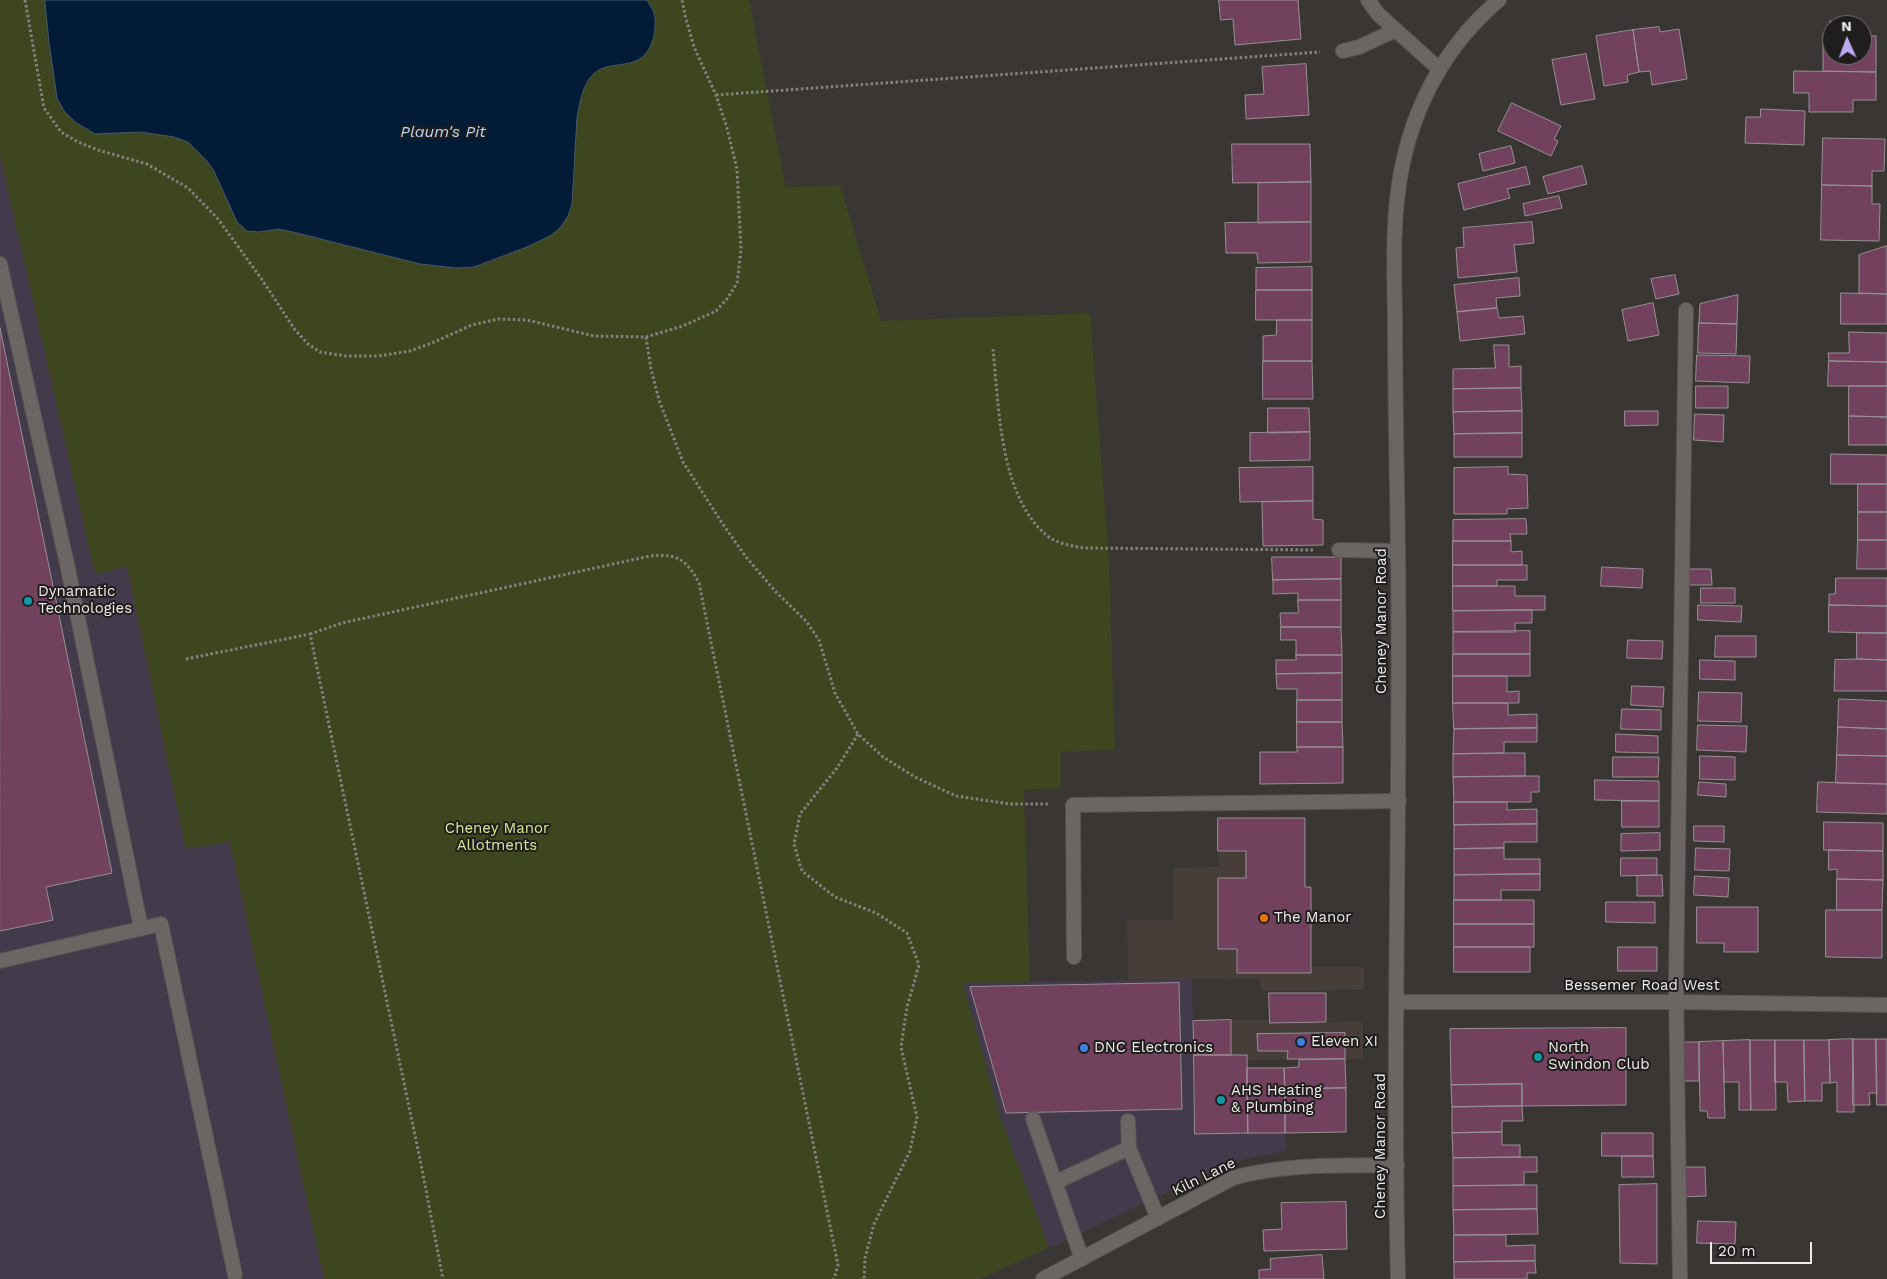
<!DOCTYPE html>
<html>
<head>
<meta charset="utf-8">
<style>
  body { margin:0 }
  #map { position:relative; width:1887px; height:1279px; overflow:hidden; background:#3a3634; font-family:"Work Sans",sans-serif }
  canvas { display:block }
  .north { position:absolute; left:1822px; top:15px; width:50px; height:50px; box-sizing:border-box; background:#201e1d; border:1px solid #72706f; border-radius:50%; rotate:358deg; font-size:14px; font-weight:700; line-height:20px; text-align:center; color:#eeebea }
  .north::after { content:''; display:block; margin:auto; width:18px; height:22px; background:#bea9f5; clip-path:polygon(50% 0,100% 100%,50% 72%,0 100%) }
  .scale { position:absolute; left:1710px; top:1242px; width:102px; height:22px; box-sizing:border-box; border:2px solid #eeebea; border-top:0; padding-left:6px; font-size:15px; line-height:18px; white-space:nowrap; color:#eeebea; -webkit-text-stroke:4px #201e1d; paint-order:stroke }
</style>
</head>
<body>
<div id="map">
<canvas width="1887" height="1279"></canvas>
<div class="north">N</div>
<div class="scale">20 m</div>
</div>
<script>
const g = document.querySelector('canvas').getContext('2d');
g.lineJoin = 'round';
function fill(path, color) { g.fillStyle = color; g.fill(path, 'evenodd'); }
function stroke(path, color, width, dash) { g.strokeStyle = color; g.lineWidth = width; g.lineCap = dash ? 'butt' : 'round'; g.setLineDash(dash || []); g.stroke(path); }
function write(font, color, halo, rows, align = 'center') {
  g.font = font + ' "Work Sans",sans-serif'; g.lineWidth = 4; g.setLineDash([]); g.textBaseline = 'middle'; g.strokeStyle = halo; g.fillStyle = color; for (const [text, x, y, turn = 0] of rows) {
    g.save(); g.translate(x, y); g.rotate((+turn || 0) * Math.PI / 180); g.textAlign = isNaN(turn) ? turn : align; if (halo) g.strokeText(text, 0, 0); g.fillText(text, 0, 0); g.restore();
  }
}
fill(new Path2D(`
  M1218,818H1305V887L1311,967H1364V990L1262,991L1260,978L1128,980L1127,920H1173L1174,868L1219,867Z
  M1231,1020H1270V1023L1363,1022V1059L1247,1060V1055H1231Z`), '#483e39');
fill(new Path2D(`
  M0,154L95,573L127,567L186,849L230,842L324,1279H0Z
  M1192,979L1194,1055H1247V1068H1284L1286,1151L1246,1159L1219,1168L1049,1248L1000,1116L963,983Z`), '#433b4b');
fill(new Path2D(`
  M0,0H45L49,42L57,98L75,122L95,134L140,132L174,137L188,142L207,161L220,183L225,194L259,232L279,229L293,232C315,237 337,244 359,249C372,253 386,255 400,258C424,264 449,271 474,267C488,265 506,254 520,250C543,241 564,230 572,205C574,199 573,192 574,186C576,154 570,106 589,79C602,60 621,69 634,62C657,48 661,22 647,0H749L786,187L840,185L881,321L1090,313L1109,559L1115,750L1061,752V788L1024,790L1030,982L963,983L1000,1116L1049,1248L980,1279H324L230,842L186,849L127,567L95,574L0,154Z`), '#3d461f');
const water = new Path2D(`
  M45,0H647C649,4 653,9 654,13C658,30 652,57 633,62C617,67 601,63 590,78C582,88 579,106 577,118L572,204L568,216L560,228L550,236L527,247L474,267L456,268L420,264L293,232L279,229L259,232L247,231L237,222L214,171L207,161L188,142L174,137L140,132L95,134L75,122L64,111L57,98L49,42Z`);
fill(water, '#021b36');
stroke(water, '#49596c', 1);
const building = new Path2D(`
  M1219,0H1298L1301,39L1235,45L1233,19L1221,20Z
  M1830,21H1854V25H1832V55H1862V36H1876V72L1823,71V36H1830Z
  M1659,27L1660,32L1679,29L1687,79L1652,85L1650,71L1639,72L1633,30Z
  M1633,30L1639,72L1627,75L1628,82L1604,86L1596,36Z
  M1586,54L1595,99L1561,105L1552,60Z
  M1306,64L1309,115L1246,119L1245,95L1264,94L1262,67Z
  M1794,71L1876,72V100H1853V112H1809V93H1794Z
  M1512,103L1561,126L1554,139L1558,141L1551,156L1498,131Z
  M1761,109L1805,111L1804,145L1745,143L1746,117H1760Z
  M1823,138L1885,139L1884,171H1872V186L1822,185Z
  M1232,144H1310L1311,182L1233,183Z
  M1511,146L1515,163L1483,171L1479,154Z
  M1582,166L1587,184L1548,194L1543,177Z
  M1526,167L1530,184L1507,189L1510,198L1464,210L1458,184Z
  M1311,182V222L1258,223V183Z
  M1822,185L1872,186V204H1880L1879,241L1821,240Z
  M1559,196L1562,208L1525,216L1523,204Z
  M1311,222V262L1258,263L1257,253H1226L1225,223Z
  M1532,222L1534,243L1514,245L1517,272L1458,278L1456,248L1464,247L1463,228Z
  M1887,246V294L1859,293V255Z
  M1312,267V290H1256V268Z
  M1675,275L1679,294L1656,299L1651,279Z
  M1519,278L1520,296L1496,298L1497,308L1457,312L1454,285Z
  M1256,290H1312V320H1256Z
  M1841,293L1887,294V324H1841Z
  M1738,295L1737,324L1699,323L1700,304Z
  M1653,303L1659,335L1628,341L1622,310Z
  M1497,308L1499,318L1523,316L1525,334L1460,341L1457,312Z
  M1277,320H1312V361H1263V336L1276,335Z
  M1699,323L1737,324L1736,354L1698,353Z
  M0,328L112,873L46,887L53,920L0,931Z
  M1849,332L1887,333V362L1829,361L1828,353H1849Z
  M1494,345H1509V367L1521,366V388L1453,389V369L1495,368Z
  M1697,355L1750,356L1749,383L1696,381Z
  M1263,361H1312L1313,399H1263Z
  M1829,361L1887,362V386H1828Z
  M1696,386H1728V408H1696Z
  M1849,386H1887V417L1849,416Z
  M1521,388L1522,411L1453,412V389Z
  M1268,408H1309L1310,432L1268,433Z
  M1522,411V433L1454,434L1453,412Z
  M1625,411H1658V425L1625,426Z
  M1695,414L1724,415L1723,442L1694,440Z
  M1849,416L1887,417V445H1849Z
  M1310,432V460L1250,461V433Z
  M1522,433V457H1454V434Z
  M1831,454L1887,455V484H1831Z
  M1313,467V501L1240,502L1239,468Z
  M1508,467V474L1527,475L1528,508L1507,509V514H1454V468Z
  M1858,484H1887V512H1858Z
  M1313,501V519L1323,520V545L1263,546L1262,502Z
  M1858,512H1887V540H1858Z
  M1526,519L1527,534H1510L1511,541H1453V520Z
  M1858,540H1887V569H1857Z
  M1453,541H1511V552L1522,551V565H1453Z
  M1272,557H1341V579L1273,580Z
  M1453,565H1527V580H1497V586H1453Z
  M1602,567L1643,569L1642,588L1601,586Z
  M1690,569H1711L1712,585H1690Z
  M1836,578H1887V606L1829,605V594H1835Z
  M1341,579V600H1298V593L1273,594V580Z
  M1453,586H1515V596H1545V610L1453,611Z
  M1701,588H1735V603H1701Z
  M1298,600H1341V627H1281L1280,613H1298Z
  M1698,605L1742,606L1741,622L1698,620Z
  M1829,605L1887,606V633L1829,632Z
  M1532,610V623H1515V632H1453V611Z
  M1281,627H1341L1342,655H1296V640H1281Z
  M1530,631V654H1453V632Z
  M1857,633H1887V660L1857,659Z
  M1716,636H1756V657H1715Z
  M1628,640L1663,641L1662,659L1627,658Z
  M1453,654H1530V676H1453Z
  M1296,655H1342V673L1276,674V660H1296Z
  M1857,659L1887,660V691H1834L1835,660Z
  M1700,660L1735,661V680L1700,679Z
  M1342,673V700H1297V689H1277L1276,674Z
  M1453,676H1507V692L1519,691V703H1453Z
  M1632,686L1664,687L1663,707L1631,705Z
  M1699,692L1742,693L1741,722L1698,721Z
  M1839,699L1887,701V729L1838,727Z
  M1297,700H1342V722H1297Z
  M1453,703H1508V715L1537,714V728L1454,729Z
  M1622,709L1661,710V730L1621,729Z
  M1297,722H1342L1343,747H1297Z
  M1698,725L1747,726L1746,752L1697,750Z
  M1838,727L1887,729V756L1837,755Z
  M1537,728V742H1504V753L1453,754L1454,729Z
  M1616,734L1658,736V753L1616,752Z
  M1297,747H1343V783L1260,784V752H1297Z
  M1504,753H1525V776L1453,777V754Z
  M1837,755L1887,756V784L1836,783Z
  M1700,756L1735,757V780L1700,779Z
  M1613,757H1659L1658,777H1613Z
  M1525,776H1539V792H1531V802H1454L1453,777Z
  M1595,780L1659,781V801L1595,800Z
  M1699,782L1726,784V797L1698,795Z
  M1818,782L1887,784V814L1817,812Z
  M1622,801H1659V827H1622Z
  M1454,802H1507V810L1537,809V824L1454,825Z
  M1218,818H1305V887H1311V973H1237V949H1218V878H1246V851H1218Z
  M1824,822L1883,823V851L1824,850Z
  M1537,824V842H1504V848L1454,849V825Z
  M1694,826H1724V842L1694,841Z
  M1660,833V850L1621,851V834Z
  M1504,848V859H1540V874L1454,875V849Z
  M1696,848L1730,849L1729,871L1695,870Z
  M1829,850L1883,851V880L1837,879V869L1829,870Z
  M1621,858H1657V875L1621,876Z
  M1540,874V890H1501V900H1454V875Z
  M1657,875H1662L1663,896H1637V876Z
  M1695,876L1729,878L1728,897L1694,895Z
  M1837,879L1883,880L1882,910H1837Z
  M1454,900H1534V924H1454Z
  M1606,902H1655V923L1606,922Z
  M1697,907H1758V952H1724V943H1697Z
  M1826,910H1882V958L1826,957Z
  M1454,924H1534V947H1454Z
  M1454,947H1530V972H1454Z
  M1618,947H1657V971H1618Z
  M1179,983L1182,1109L1006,1113L970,987Z
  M1269,993H1326V1022L1270,1023Z
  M1231,1020V1055H1194L1193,1021Z
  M1626,1028V1105L1522,1106V1084L1451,1085L1450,1029Z
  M1345,1033V1059H1287L1288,1051H1258L1257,1034Z
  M1853,1039L1854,1112H1837V1082L1830,1083L1829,1040Z
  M1853,1039H1876L1877,1093H1869L1870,1105H1853Z
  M1876,1039H1887V1105H1877Z
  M1750,1040L1751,1110H1739V1082H1724L1723,1041Z
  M1750,1040H1775L1776,1110H1751Z
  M1775,1040H1804L1805,1101L1788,1102L1787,1082H1775Z
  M1804,1040H1829L1830,1083H1822V1101H1805Z
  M1723,1041L1725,1118H1708L1707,1111H1700L1699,1042Z
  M1680,1042H1699V1081H1680Z
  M1194,1055H1247L1248,1133L1195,1134Z
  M1345,1059L1346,1088L1285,1089L1284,1068L1299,1067V1060Z
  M1247,1068H1284L1285,1133H1248Z
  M1522,1084V1106L1452,1107L1451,1085Z
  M1346,1088V1132L1285,1133V1089Z
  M1522,1106L1523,1121H1502V1132L1452,1133V1107Z
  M1502,1132V1145H1520V1157L1453,1158L1452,1133Z
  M1602,1133H1653V1156H1602Z
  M1622,1156H1653L1654,1177H1622Z
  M1520,1157H1537V1172H1524V1185L1453,1186V1158Z
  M1681,1167H1705L1706,1196L1681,1197Z
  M1657,1184V1264L1620,1263L1619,1185Z
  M1524,1185H1537V1209L1453,1210V1186Z
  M1346,1202L1347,1249L1264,1251L1263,1230L1282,1229L1281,1203Z
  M1537,1209L1538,1234L1454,1235L1453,1210Z
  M1698,1221L1736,1222L1735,1244L1697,1243Z
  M1454,1235H1506V1246L1535,1245V1261L1454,1262Z
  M1322,1255L1324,1279H1259V1270L1271,1269L1270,1259Z
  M1535,1261L1536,1273H1527V1279H1454V1262Z`);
fill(building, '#71415e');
stroke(building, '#969193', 1);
const service = new Path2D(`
  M1343,51L1359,47L1396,30
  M0,264L67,564L141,928
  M1339,550L1398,551
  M1074,957L1073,805L1399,801
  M0,961L161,924L235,1275
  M1033,1119L1082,1259
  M1128,1121L1129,1148L1158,1218
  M1056,1182L1129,1148
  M1680,1279L1676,983L1686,310`);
const minor = new Path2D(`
  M1368,0L1378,14L1439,69
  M1397,1002H1677L1887,1005
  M1043,1279L1233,1178C1286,1163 1342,1166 1397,1165`);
const secondary = new Path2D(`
  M1398,1279C1392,1038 1401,796 1398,555C1397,476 1395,397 1395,318C1394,268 1392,216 1402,167C1415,102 1448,43 1499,0`);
stroke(service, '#565351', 16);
stroke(minor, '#565351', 16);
stroke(secondary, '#565351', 16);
stroke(new Path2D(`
  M25,0L44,108L61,132L78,142L98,150L147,164L188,188L218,219L263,281L295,330L308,344L320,352L346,356H378L410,351L432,343L472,325L498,319L527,320L594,336L646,337L683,326L716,311L727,299L737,283L741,250L737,169L727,128L716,95L694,47L685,15L682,0
  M716,95L1320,52
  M646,337L651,369L659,400L683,462L722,523L746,557L776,592L806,621L819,640L835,693L858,734L883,757L915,777L956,796L1010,804H1050
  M993,349C999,406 999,494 1046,535C1057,544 1072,546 1085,548L1314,550
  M310,634L342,623L650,556C677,553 687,560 699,583L838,1265L834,1279
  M186,659L310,634L421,1164L443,1279
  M858,734L837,768L800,814L794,844L802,871L835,897L876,913L907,933L919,965L907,1007L901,1047L917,1117L910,1151L874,1224L865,1258L864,1279`), '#84817f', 3, [2.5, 2.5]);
stroke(service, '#6b6664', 14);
stroke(minor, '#6b6664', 14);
stroke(secondary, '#6b6664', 14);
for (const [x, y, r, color] of [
  [28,601,5,"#0f9aa8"],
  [1264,918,5,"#e8710a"],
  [1301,1042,5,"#3f7fe0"],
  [1084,1048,5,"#3f7fe0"],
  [1538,1057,5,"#0f9aa8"],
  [1221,1100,5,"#0f9aa8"]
]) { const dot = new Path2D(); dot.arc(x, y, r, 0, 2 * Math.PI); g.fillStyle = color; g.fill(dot); stroke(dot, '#201e1d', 2); }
write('15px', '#eeebea', '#201e1d', [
  ["Dynamatic",38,592],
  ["Technologies",38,609],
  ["The Manor",1274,918],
  ["Eleven XI",1311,1042],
  ["DNC Electronics",1094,1048],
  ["North",1548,1048],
  ["Swindon Club",1548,1065],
  ["AHS Heating",1231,1091],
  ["& Plumbing",1231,1108]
], 'left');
write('15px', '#eeebea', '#201e1d', [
  ["Cheney Manor Road",1382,621,-90],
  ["Bessemer Road West",1642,986],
  ["Cheney Manor Road",1381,1146,-90],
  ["Kiln Lane",1204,1177,-26]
]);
write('15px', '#d5ea97', '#201e1d', [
  ["Cheney Manor",497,829],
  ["Allotments",497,846]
]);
write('italic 16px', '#b6d8fe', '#201e1d', [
  ["Plaum's Pit",443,132]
]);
</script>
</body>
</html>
